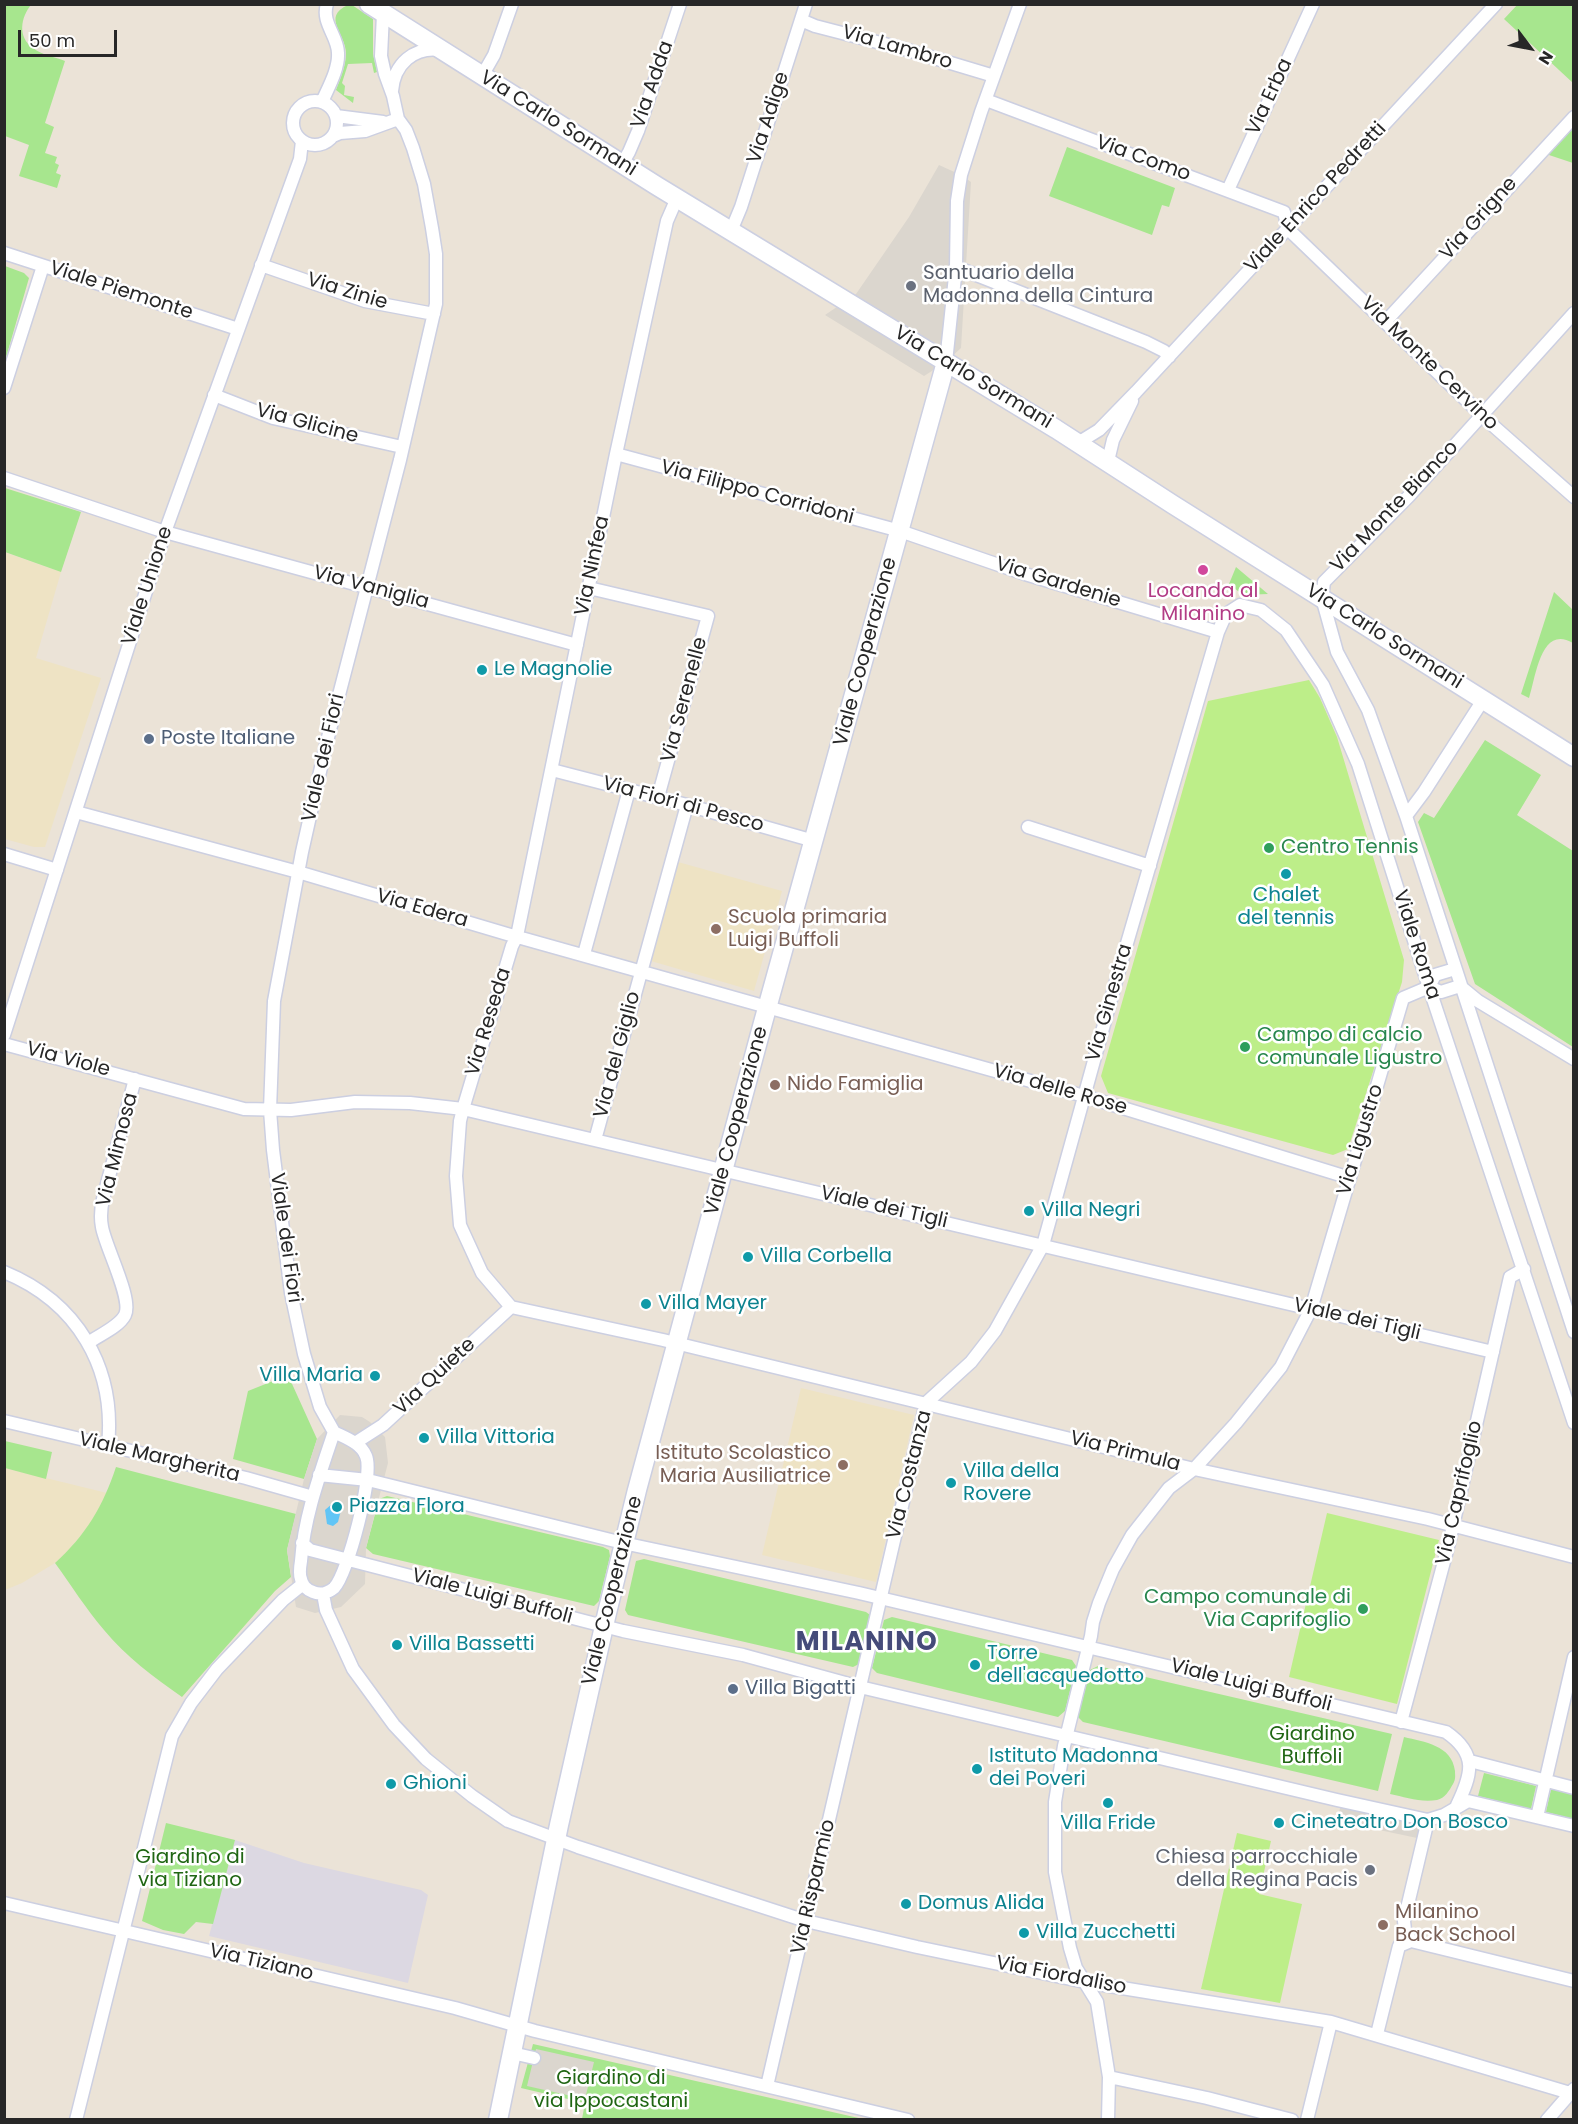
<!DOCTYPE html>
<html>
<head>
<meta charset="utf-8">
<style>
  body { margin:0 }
  #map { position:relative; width:1578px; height:2124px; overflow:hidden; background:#ebe3d7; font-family:Poppins,sans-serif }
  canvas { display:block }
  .frame { position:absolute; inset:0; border:6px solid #272727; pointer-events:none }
  .north { position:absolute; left:1500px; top:18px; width:60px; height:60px; -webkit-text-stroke:4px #fff; paint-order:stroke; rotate:122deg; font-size:16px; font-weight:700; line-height:24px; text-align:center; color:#272727 }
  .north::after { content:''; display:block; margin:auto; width:21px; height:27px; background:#272727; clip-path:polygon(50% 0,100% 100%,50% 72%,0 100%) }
  .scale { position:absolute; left:18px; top:30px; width:99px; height:27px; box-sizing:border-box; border:3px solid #272727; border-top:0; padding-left:8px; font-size:18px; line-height:21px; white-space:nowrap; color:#272727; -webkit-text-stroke:4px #fff; paint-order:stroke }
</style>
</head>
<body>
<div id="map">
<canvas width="1578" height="2124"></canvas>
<div class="frame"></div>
<div class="north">N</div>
<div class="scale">50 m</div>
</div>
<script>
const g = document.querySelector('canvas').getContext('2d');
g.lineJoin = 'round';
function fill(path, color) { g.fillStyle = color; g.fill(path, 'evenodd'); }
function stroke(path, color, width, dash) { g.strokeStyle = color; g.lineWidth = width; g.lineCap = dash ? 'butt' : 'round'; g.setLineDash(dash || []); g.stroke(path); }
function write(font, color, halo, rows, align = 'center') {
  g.font = font + ' Poppins,sans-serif'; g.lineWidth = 5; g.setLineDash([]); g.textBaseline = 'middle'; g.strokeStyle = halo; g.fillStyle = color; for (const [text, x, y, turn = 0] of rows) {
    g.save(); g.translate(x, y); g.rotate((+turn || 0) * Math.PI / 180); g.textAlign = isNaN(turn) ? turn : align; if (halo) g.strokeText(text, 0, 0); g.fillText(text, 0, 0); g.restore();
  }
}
fill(new Path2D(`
  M235,1840L304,1863L421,1890L428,1895L408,1983L209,1936Z`), '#dcd8e2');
fill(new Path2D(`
  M4,552L61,572L36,658L101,678L45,847H34L5,839Z
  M678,862L782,891L754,991L651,961Z
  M801,1388L914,1415L876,1582L762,1555Z
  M5,1468L107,1493L91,1523L69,1550L55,1563L22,1583L5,1590Z`), '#eee3c4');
fill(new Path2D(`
  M5,4L31,5C21,17 17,37 33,48C42,55 55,57 65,61L45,123L54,127L45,153L57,157L55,163L59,165L56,173L61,175L57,188L19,176L29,145L5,136Z
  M1518,4L1573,5V83L1504,19Z
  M348,5H352L373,19V54L377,72L374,73L372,63L348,64L342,83L345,86L344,95L354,97L353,103L336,90C340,79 346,66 346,53C346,34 321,17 348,5Z
  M1573,127V163L1546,154Z
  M1067,147L1175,188L1169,207L1162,205L1152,235L1049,196Z
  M5,266L24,273L29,278L5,361Z
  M5,488L81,512L61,572L5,552Z
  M1236,567L1268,594L1243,595L1229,584Z
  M1554,592L1573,610V643C1541,624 1536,676 1529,698L1521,694Z
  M1485,740L1541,775L1517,815L1573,851V1047L1475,984L1418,822L1424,813L1434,818Z
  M288,1375L317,1439L304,1479L233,1459L248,1391Z
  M5,1441L52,1452L46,1479L5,1468Z
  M116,1467L296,1514L287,1550L291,1577L275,1591L182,1697C154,1677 126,1657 104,1630C86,1609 71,1585 55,1563C86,1535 103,1506 116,1467Z
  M387,1496L603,1547L609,1550L610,1556L599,1601L594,1606L373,1554L366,1548L379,1499Z
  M644,1559L866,1612L870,1615L859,1664L853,1667L628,1615L625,1610L636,1561Z
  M892,1617L1072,1660L1076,1666L1065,1711L1058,1717L877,1673L872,1668L884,1620Z
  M1098,1666L1392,1734L1378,1791L1083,1722L1078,1717L1090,1670Z
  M1404,1737C1424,1742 1452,1745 1455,1771C1455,1776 1456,1779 1453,1784C1449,1791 1445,1798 1437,1800C1421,1803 1405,1797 1390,1794Z
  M1484,1773L1536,1786L1531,1809L1478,1796Z
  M1551,1789L1573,1794V1819L1546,1812Z
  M166,1823L235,1840L213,1924L196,1922L184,1934L163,1930L142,1921Z
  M533,2044L863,2119H582L585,2103L521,2088Z`), '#a7e68e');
fill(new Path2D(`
  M1309,680L1320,698L1337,737L1404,960L1402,982L1348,1149L1333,1155L1108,1093L1101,1076L1208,701Z
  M1327,1513L1439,1540L1397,1704L1289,1677Z
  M1237,1833L1271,1841L1259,1894L1302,1904L1280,2003L1201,1989Z`), '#bdee89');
fill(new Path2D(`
  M939,165L961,175L971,182L961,348L946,362L924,376L825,315L856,294L909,217Z
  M340,1415L362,1417L370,1422L385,1437L388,1463L366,1548L365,1584L341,1607L315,1613L296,1607L287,1550L304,1479L317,1439Z
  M1341,1804L1421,1823L1417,1838L1337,1821Z
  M536,2049L594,2062L585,2099L527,2086Z`), '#dbd6ce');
fill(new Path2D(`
  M333,1503L338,1504L341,1510L338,1522L333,1526L327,1524L325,1510Z`), '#61c5f6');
const street = new Path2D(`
  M801,20L815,26L904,49L994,76
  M482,76L494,55L512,4
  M392,91C394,64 414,46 441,50
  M986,100L1284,212L1288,229L1489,422L1574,497
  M293 123a22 22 0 1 1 44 0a22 22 0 1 1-44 0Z
  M322,102C328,88 339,69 338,53C338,36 321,23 327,4
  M336,116L383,122
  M333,136L340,133L365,131L398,119
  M622,164L629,152L638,131L680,4
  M1228,190L1313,4
  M677,198L667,221L616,454L517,936L512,946L463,1109L460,1121L456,1176L460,1225L482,1273L511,1307L663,1340L1194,1469L1428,1519L1574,1557
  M731,231L741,207L806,4
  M4,253L238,329
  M261,265L365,301L434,314
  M956,267L1146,342L1164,351L1169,357
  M1574,313L1409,496L1324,582L1322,598L1337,652L1368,710L1406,816L1574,1332
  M1385,322L1574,117
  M946,362L956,267L957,201L961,175L981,112L1020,4
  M4,388L43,266
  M214,395L273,418L402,447
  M1078,443L1099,430L1136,392L1496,4
  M616,454L900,531L1025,574L1218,632
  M1108,461L1113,440L1132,401
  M4,478L165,532L577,645
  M589,588L708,616L658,797
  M552,770L687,805L814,841
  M76,812L298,872L507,934L1084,1096L1350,1178
  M1406,816L1424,792L1483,700
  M1028,827L1150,866
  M4,854L57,870
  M584,954L629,790
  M1429,987L1435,975L1455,969
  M1429,987L1441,992L1460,986
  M1461,987L1478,1001L1574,1059
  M4,1035L165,532L300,159L302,141
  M4,1044L244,1109L291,1110L355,1102L410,1103L463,1109L1493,1352
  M595,1140L687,805
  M4,1272C77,1302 116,1367 108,1446
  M88,1343C99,1335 119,1327 125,1315C133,1299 105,1246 102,1227C100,1217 101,1208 103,1199L135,1079
  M4,1421L246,1478L313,1497
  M334,1432L320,1407L304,1354L291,1293L273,1150L270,1110L274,1001L302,852L326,745L400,460L436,304V254L432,228L424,184L413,148L406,130L398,119L393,96L385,74L381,56L383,14
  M334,1432C346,1438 361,1443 366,1456C374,1474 348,1574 334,1588C328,1593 320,1595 313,1592C307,1590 302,1585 301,1579C299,1574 300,1567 301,1561C304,1517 320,1474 334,1432Z
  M355,1443L383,1425L511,1307
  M319,1475L368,1480L623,1543L859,1593L1446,1732C1478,1754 1472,1774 1457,1805
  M302,1543L310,1550L623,1631L743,1655L860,1687L1337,1800L1428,1820L1444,1815L1468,1801L1574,1826
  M323,1594L326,1610L353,1669L394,1725L426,1759L472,1796L508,1821L578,1847L806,1921L917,1947L1085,1982L1331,2022L1570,2093
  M1401,1722L1449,1543L1510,1277L1524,1269
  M1470,1761L1574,1788
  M1537,1817L1574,1657
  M4,1903L455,2008L535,2031L908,2120
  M1411,1941L1574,1981
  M1411,1941L1405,1930L1404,1921L1428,1820
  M1377,2034L1399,1946L1411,1941
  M512,2053L534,2058
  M1109,2077L1207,2098L1292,2120
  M767,2086L926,1403L971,1362L995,1331L1043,1245L1118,974L1218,632L1226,614L1240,605L1261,610L1286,630L1323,685L1358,764L1424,972L1574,1423
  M76,2120L172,1736L191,1703L217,1669L283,1600L303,1584
  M1108,2120L1109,2077L1097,2002L1076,1968L1070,1948L1055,1872V1802L1064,1746L1091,1636L1093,1622L1099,1603L1113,1569L1132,1535L1169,1488L1194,1469L1236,1423L1281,1367L1311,1309L1403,998L1429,987
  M1307,2120L1331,2022
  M1547,2120L1574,2089`);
const secondary = new Path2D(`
  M369,4L657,186L1056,429L1172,504L1574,757
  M498,2120L559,1825L607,1613L637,1490L764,1019L946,362`);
stroke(street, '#cccfe1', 15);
stroke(secondary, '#cccfe1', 21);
stroke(street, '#fff', 12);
stroke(secondary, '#fff', 18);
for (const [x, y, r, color] of [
  [911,286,6,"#6b7280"],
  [1203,570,6,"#d1479c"],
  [482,670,6,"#0f9aa8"],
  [149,739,6,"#5c6f8a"],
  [1269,848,6,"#2e9e5b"],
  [1286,874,6,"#0f9aa8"],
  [716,929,6,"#8d6e63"],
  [1245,1047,6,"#2e9e5b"],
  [775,1085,6,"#8d6e63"],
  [1029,1211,6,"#0f9aa8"],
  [748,1257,6,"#0f9aa8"],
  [646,1304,6,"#0f9aa8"],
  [375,1376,6,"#0f9aa8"],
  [424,1438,6,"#0f9aa8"],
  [843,1465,6,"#8d6e63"],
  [951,1483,6,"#0f9aa8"],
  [337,1507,6,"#0f9aa8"],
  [1363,1609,6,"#2e9e5b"],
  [397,1645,6,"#0f9aa8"],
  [975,1665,6,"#0f9aa8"],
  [733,1689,6,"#5c6f8a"],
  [977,1769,6,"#0f9aa8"],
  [391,1784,6,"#0f9aa8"],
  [1108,1803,6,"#0f9aa8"],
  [1279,1823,6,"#0f9aa8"],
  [1370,1870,6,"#6b7280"],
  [906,1904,6,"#0f9aa8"],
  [1383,1925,6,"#8d6e63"],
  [1024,1933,6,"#0f9aa8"]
]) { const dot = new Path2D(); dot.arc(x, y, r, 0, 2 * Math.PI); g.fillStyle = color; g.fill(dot); stroke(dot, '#fff', 2); }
write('20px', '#272727', '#fff', [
  ["Via Lambro",897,48,16],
  ["Via Adda",653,85,-71],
  ["Via Erba",1270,97,-65],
  ["Via Adige",769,118,-72],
  ["Via Carlo Sormani",558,124,32],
  ["Via Como",1143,159,20],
  ["Viale Enrico Pedretti",1316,198,-47],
  ["Via Grigne",1479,219,-48],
  ["Viale Piemonte",121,291,18],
  ["Via Zinie",347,292,17],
  ["Via Monte Cervino",1429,364,44],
  ["Via Carlo Sormani",973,378,31],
  ["Via Glicine",307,424,15],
  ["Via Filippo Corridoni",757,493,15],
  ["Via Monte Bianco",1395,507,-46],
  ["Via Ninfea",593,566,-78],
  ["Via Gardenie",1058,583,17],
  ["Viale Unione",148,586,-72],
  ["Via Vaniglia",371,588,15],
  ["Via Carlo Sormani",1384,637,32],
  ["Viale Cooperazione",866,652,-75],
  ["Via Serenelle",685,700,-75],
  ["Viale dei Fiori",324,758,-77],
  ["Via Fiori di Pesco",683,805,15],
  ["Via Edera",422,909,16],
  ["Viale Roma",1416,945,72],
  ["Via Ginestra",1110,1003,-74],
  ["Via Reseda",489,1022,-73],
  ["Via del Giglio",618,1055,-75],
  ["Via Viole",68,1060,15],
  ["Via delle Rose",1060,1090,16],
  ["Viale Cooperazione",737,1121,-75],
  ["Via Ligustro",1361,1140,-73],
  ["Via Mimosa",118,1150,-76],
  ["Viale dei Tigli",884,1208,13],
  ["Viale dei Fiori",285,1238,82],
  ["Viale dei Tigli",1357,1320,13],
  ["Via Quiete",435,1377,-43],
  ["Via Primula",1125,1452,14],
  ["Viale Margherita",159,1458,13],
  ["Via Costanza",910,1475,-76],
  ["Via Caprifoglio",1460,1493,-77],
  ["Viale Cooperazione",613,1591,-76],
  ["Viale Luigi Buffoli",492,1597,15],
  ["Viale Luigi Buffoli",1251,1686,14],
  ["Via Risparmio",814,1887,-77],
  ["Via Tiziano",261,1963,13],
  ["Via Fiordaliso",1061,1976,11]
]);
write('20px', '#5b616d', '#fff', [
  ["Santuario della",923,274],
  ["Madonna della Cintura",923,297],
  ["Chiesa parrocchiale",1358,1858,"right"],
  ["della Regina Pacis",1358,1881,"right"]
], 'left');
write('20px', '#b23c85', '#fff', [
  ["Locanda al",1203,592],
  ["Milanino",1203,615]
]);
write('20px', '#0d838f', '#fff', [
  ["Le Magnolie",494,670],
  ["Chalet",1286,896,"center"],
  ["del tennis",1286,919,"center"],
  ["Villa Negri",1041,1211],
  ["Villa Corbella",760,1257],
  ["Villa Mayer",658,1304],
  ["Villa Maria",363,1376,"right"],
  ["Villa Vittoria",436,1438],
  ["Villa della",963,1472],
  ["Rovere",963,1495],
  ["Piazza Flora",349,1507],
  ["Villa Bassetti",409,1645],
  ["Torre",987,1654],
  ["dell'acquedotto",987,1677],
  ["Istituto Madonna",989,1757],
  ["dei Poveri",989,1780],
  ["Ghioni",403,1784],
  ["Cineteatro Don Bosco",1291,1823],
  ["Villa Fride",1108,1824,"center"],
  ["Domus Alida",918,1904],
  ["Villa Zucchetti",1036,1933]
], 'left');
write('20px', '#4e5e75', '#fff', [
  ["Poste Italiane",161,739],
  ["Villa Bigatti",745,1689]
], 'left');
write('20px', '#27864d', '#fff', [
  ["Centro Tennis",1281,848],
  ["Campo di calcio",1257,1036],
  ["comunale Ligustro",1257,1059],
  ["Campo comunale di",1351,1598,"right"],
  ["Via Caprifoglio",1351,1621,"right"]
], 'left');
write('20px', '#785e54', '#fff', [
  ["Scuola primaria",728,918],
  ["Luigi Buffoli",728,941],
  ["Nido Famiglia",787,1085],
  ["Istituto Scolastico",831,1454,"right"],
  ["Maria Ausiliatrice",831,1477,"right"],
  ["Milanino",1395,1913],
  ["Back School",1395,1936]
], 'left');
write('20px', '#206614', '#fff', [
  ["Giardino",1312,1735],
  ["Buffoli",1312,1758],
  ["Giardino di",190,1858],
  ["via Tiziano",190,1881],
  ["Giardino di",611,2079],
  ["via Ippocastani",611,2102]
]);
g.letterSpacing = '1.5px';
write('bold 26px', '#454b79', '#fff', [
  ["MILANINO",867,1643]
]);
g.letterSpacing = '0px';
</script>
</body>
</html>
